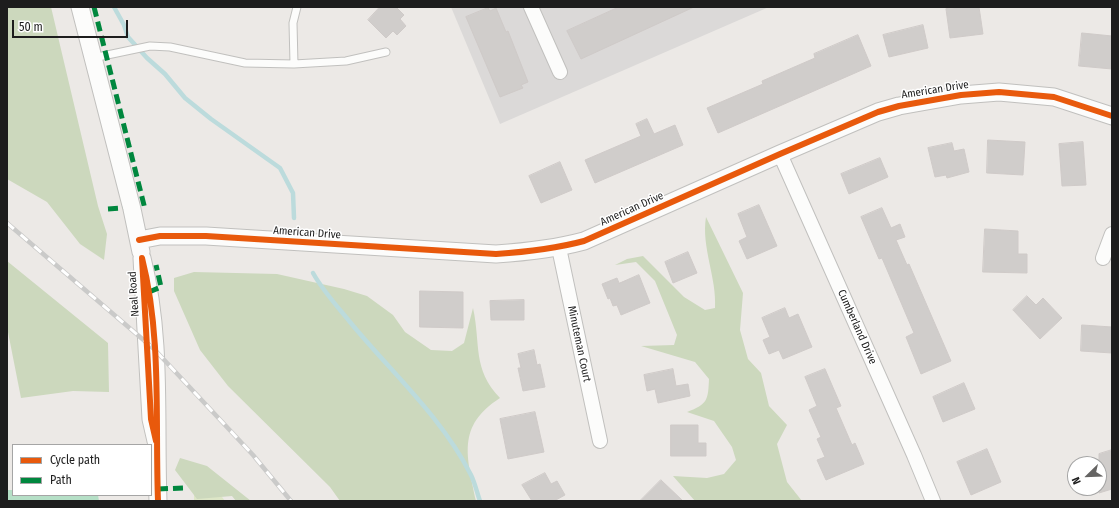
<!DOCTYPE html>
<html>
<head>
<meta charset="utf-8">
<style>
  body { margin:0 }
  #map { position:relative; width:1119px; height:508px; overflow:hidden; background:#ece9e6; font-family:"Fira Sans Condensed",sans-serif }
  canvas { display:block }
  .frame { position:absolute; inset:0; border:8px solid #1d1d1d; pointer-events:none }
  .legend { position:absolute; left:12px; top:444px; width:140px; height:52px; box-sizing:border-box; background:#fff; border:1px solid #a5a5a5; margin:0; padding:5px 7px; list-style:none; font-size:12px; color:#1d1d1d }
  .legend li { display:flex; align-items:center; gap:8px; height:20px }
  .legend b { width:20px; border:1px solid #a5a5a5 }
  .north { position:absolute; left:1067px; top:456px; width:40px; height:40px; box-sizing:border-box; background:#fff; border:1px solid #a5a5a5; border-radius:50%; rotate:247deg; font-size:11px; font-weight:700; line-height:16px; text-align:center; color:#1d1d1d }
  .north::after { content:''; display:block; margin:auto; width:14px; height:18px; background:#656463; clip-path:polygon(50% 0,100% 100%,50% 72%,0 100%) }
  .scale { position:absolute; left:12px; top:20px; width:116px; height:18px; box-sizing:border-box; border:2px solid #1d1d1d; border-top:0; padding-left:5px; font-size:12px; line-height:14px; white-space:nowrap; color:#1d1d1d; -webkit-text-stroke:3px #fff; paint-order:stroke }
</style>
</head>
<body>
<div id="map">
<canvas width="1119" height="508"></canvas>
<div class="frame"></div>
<ul class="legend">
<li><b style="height:5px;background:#e8590c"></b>Cycle path</li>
<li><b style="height:5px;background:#00873e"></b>Path</li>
</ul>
<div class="north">N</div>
<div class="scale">50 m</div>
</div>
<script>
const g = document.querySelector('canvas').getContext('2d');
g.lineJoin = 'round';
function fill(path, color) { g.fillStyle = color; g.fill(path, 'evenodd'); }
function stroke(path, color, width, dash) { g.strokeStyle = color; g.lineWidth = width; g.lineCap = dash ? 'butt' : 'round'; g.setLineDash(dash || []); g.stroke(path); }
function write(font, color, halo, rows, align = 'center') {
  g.font = font + ' "Fira Sans Condensed",sans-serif'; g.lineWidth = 3; g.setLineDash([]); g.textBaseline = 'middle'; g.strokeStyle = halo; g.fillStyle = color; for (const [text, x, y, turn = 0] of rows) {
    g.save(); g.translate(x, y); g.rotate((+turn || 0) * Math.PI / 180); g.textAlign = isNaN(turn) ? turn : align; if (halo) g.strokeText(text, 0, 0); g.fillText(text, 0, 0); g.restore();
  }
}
fill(new Path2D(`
  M451,7H769L500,124Z`), '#dbd9d8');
fill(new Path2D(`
  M211,482L225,501H194V487Z`), '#dde6c7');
fill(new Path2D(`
  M7,7H51L98,206L107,234L104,260L80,244L47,202L7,179Z
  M706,217L743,293L740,330L748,359L761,373L769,406L787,425L777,444L787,482L802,501H695L673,476L707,478L724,474L736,460L732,447L714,421L687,412C708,404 708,400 709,379L695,362L641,346L674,345L677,335L655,281L636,262L615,265L627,259L643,256L684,297L705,310L715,308C717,278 701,247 706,217Z
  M7,261L108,343L109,392L73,391L21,398L7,327Z
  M194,272L277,274L344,289L367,296L393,315L405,332L431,350L452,351L464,343L473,308C481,344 472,369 500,398C456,426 467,457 476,501H340L330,487L228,386L200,350L174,291V278Z
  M180,458L207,466L251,501H236L232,496L197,499L175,470Z`), '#ccd8bd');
fill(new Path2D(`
  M7,490H13V495H98L99,501H7Z`), '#b5dfc6');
stroke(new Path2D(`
  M114,7L124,25L128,37L147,58L165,74L185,98L211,119L280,168L293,193L294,218
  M313,273C323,291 337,306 350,322C391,372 441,416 471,475C475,483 477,493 480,501`), '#bcdbdc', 4.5);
const building = new Path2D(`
  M380,7H396L404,15L400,19L406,26L397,35L393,31L386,38L368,20Z
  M619,7H694L581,59L567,31Z
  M962,7H979L983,34L950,38L946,9Z
  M488,8L490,11L496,8L506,32L508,31L528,82L521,85L523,88L500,97L466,17Z
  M923,25L928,48L889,57L883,35Z
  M1082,33L1112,36V69L1079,66Z
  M858,35L871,66L718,133L707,108L763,84L762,81L815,58L814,54Z
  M647,119L654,134L675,125L683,145L595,183L585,160L641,136L636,124Z
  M988,140L1025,142L1023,175L987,173Z
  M1083,142L1086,185L1062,186L1059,144Z
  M952,143L954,151L964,149L969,172L947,178L946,175L935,177L928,148Z
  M880,158L888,177L849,194L841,174Z
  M560,162L572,190L541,203L529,176Z
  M759,205L777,246L747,259L739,241L747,237L738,214Z
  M882,208L891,228L900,224L905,237L896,240L907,265L909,264L951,361L921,374L906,337L914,333L882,258L879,259L861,217Z
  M985,229L1018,231V254H1027V273L983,272Z
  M688,252L697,273L673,283L665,262Z
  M639,275L650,303L621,315L617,305L613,306L610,298L608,299L602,284L617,278L619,283Z
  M420,291L463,292V328L420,327Z
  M1027,296L1036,305L1043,298L1062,318L1040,339L1013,310Z
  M524,300V320H491L490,301Z
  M785,308L789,318L798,314L812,347L783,359L779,350L769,354L763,340L770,337L762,318Z
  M1082,325L1112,327V353L1081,351Z
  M534,350L537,365L540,364L545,387L523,391L518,368H521L518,354Z
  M673,369L676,386L688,384L690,396L658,403L655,389L647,391L644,375Z
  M825,369L841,406L836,408L852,445L855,443L864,464L826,480L817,460L825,457L817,439L821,437L809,410L817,406L805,377Z
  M964,383L975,409L943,422L933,397Z
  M535,412L544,452L508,459L500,419Z
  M671,425H698V443H706V456H671Z
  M987,449L1001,482L971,495L957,462Z
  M1112,450V489L1099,493V454Z
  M545,473L551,484L557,481L565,495L554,501H532L522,485Z
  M661,480L683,501H640Z`);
fill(building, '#d0cdcb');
stroke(building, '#cfcac8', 1);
const service = new Path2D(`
  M93,58L150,46L170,47L245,63L294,64L293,23L297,7
  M294,64L346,61L386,52`);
const minor = new Path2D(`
  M531,7L560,72
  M780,154L914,455L933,501
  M559,248L600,441
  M1103,258L1112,234`);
const tertiary = new Path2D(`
  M80,7L132,209L141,252
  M139,240L160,236H206L496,254C526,252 554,249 584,241L780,154L878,112L899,106L961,95L999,92L1054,97L1112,116
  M156,441L151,419L142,258C162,337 155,420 158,501`);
stroke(service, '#c1c0be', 9);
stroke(minor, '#c1c0be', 16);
stroke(tertiary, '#c1c0be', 19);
stroke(service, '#fcfcfb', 7);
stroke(minor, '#fcfcfb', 14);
stroke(tertiary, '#fcfcfb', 17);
const rail = new Path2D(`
  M7,223L154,349L253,455L291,501`);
stroke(rail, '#cacac9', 4.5);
stroke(rail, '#fff', 3, [9]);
stroke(new Path2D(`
  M94,7L145,209
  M108,209L123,208
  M149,292L161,287L156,265
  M158,489L183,488`), '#00873e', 5, [10, 5]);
stroke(new Path2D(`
  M139,240L160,236H206L496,254C526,252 554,249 584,241L780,154L878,112L899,106L961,95L999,92L1054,97L1112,116
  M156,441L151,419L142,258C162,337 155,420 158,501`), '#e8590c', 6);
write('11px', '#1d1d1d', '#fff', [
  ["American Drive",935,90,-9],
  ["American Drive",632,209,-24],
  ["American Drive",307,233,4],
  ["Neal Road",134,294,-94],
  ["Cumberland Drive",857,327,66],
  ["Minuteman Court",579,344,78]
]);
</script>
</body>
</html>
